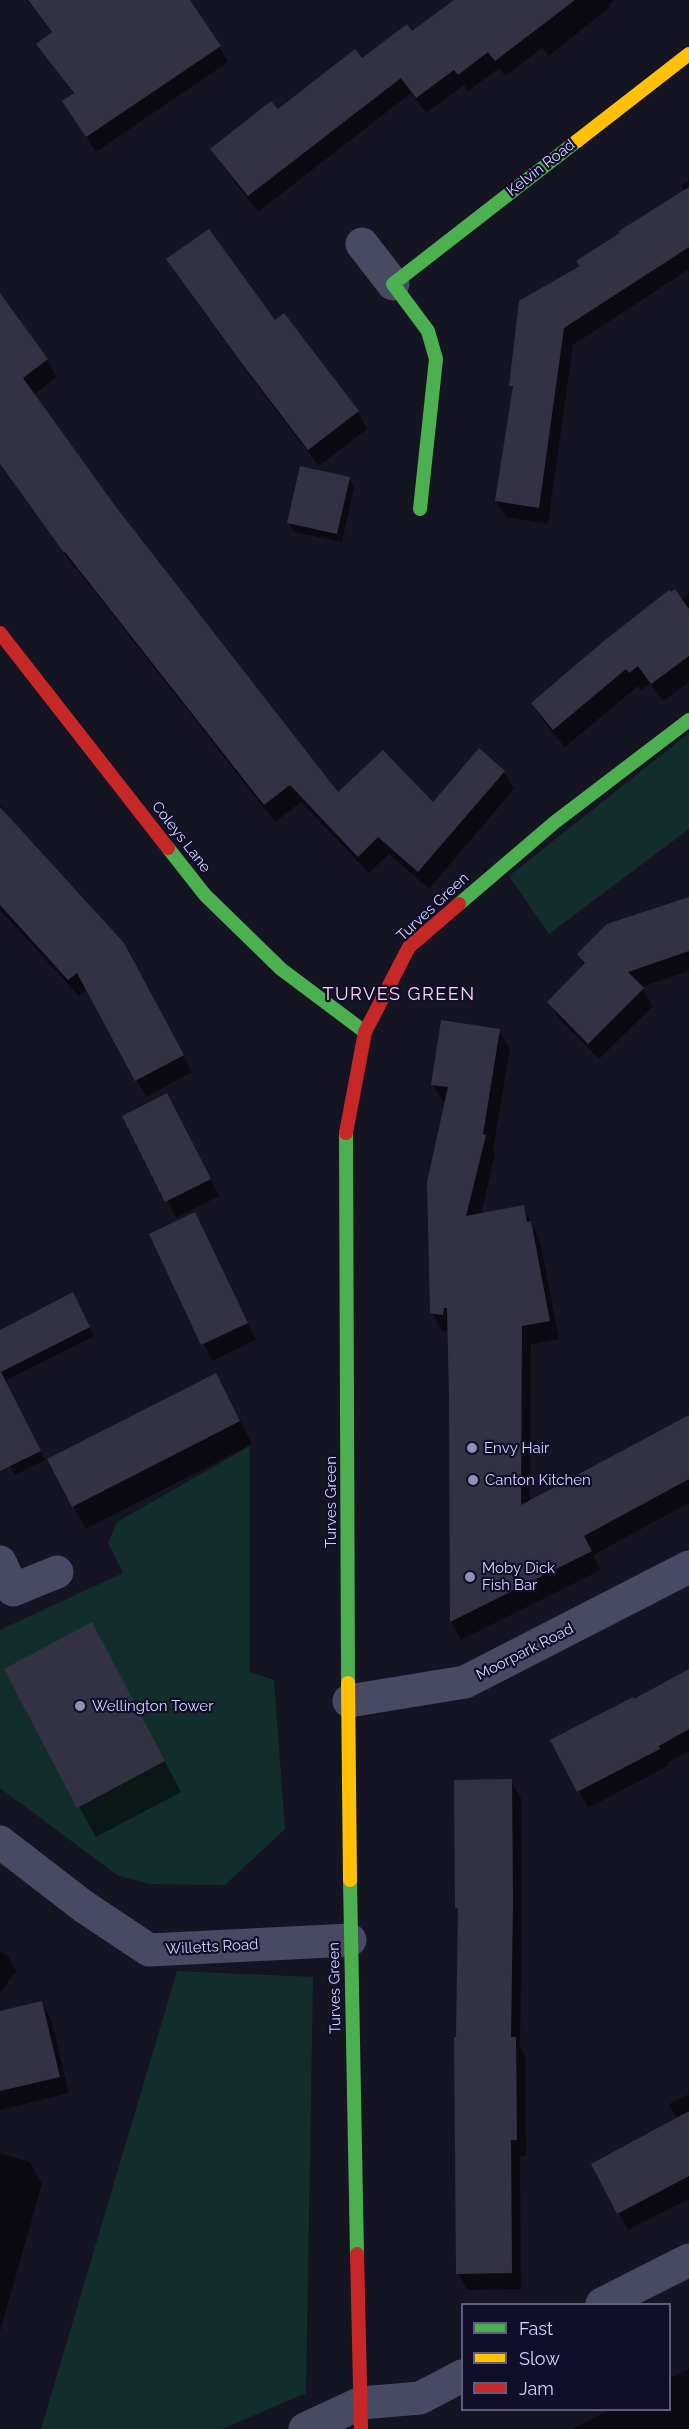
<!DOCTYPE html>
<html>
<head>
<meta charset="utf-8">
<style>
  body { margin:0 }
  #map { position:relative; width:689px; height:2429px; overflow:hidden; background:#151422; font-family:Raleway,sans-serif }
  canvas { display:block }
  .legend { position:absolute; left:461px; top:2303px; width:210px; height:108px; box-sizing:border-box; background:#100e28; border:2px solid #5f5e7e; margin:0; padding:8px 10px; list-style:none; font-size:18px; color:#d5d5ff }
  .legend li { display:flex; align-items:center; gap:12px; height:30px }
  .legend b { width:30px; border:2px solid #5f5e7e }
</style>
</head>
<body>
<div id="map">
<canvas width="689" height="2429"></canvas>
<ul class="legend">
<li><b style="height:8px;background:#4caf50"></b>Fast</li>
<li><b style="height:8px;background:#ffc107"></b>Slow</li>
<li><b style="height:8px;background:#c62828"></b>Jam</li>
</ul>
</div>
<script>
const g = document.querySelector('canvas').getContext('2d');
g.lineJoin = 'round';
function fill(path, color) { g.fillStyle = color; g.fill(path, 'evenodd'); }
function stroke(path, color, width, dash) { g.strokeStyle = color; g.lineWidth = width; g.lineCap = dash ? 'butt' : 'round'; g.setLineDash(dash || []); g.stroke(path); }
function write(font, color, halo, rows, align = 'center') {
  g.font = font + ' Raleway,sans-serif'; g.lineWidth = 4.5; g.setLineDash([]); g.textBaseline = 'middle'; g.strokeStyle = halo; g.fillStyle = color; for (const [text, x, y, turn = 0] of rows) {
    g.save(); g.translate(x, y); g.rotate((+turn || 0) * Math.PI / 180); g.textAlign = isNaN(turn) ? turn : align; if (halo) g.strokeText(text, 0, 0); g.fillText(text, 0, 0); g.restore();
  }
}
fill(new Path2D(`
  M689,733V829L549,934L509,876Z
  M250,1446V1672L274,1680L285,1829L225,1885L149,1884L117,1875L0,1788V1630L123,1573L108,1543L117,1522Z
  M177,1971L313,1977L306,2393L222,2429H41Z`), '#122e2c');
fill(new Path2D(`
  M27,0H94L220,47L228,62L96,152L73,117L74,95L38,44L52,33Z
  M474,0H615L608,5L610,7L549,56L542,48L505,76L499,68L468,91L464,85L426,113L411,93L258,212L222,165L212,149L362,60Z
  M689,180V269L573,345L548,524L506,517L496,501L514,390L511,386L581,267L685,192L682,185Z
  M168,260L274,322L358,412L367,429L319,466L251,378L178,276Z
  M0,296L47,360L57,377L33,395L115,508L338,795L433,804L504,772L514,789L429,889L389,854L369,873L301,802L275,822L76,568L75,569L0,465Z
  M349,479L354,487L342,542L294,532L289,523Z
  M689,594V682L663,701L650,684L641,690L638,686L565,747L543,721L532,703Z
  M0,804L14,825L133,962L192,1072L146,1097L87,989L79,996L0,910Z
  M689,898V971L641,987L653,1006L599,1059L559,1019L549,1002L585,966L578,954Z
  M499,1031L510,1049L493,1150L495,1154L481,1215L523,1206L540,1241L559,1339L531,1344L530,1501L689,1416V1503L593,1555L601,1570L461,1640L451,1622L449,1332L442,1331L432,1313L446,1103L443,1102L432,1084Z
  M167,1095L219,1196L176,1218L124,1117Z
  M195,1214L256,1340L212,1361L151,1235Z
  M77,1303L94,1336L4,1381L45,1460L15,1475L0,1448V1331Z
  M228,1397L252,1444L86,1529L73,1506Z
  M108,1654L181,1792L96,1837L79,1807Z
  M689,1671V1751L667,1763L668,1766L588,1808L552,1741L633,1701Z
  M511,1781L521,1798L522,1919L520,2046L525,2055L526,2157L520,2156L521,2289L467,2290L458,2273L460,1913L457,1908Z
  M0,1951L8,1956L16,1971L0,1993Z
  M41,2002L51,2019L69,2093L0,2110V2013Z
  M689,2094V2199L628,2230L593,2165L677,2119L669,2104Z
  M0,2153L30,2162L42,2184L0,2332Z
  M689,2369V2429H572L609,2410H670V2378Z`), '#0007');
fill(new Path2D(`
  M28,0H190L221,46L86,137L62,101L74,93L36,44L52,32Z
  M454,0H575L495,61L488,52L458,75L454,70L416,98L401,78L248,196L210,149L271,101L278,109L355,49L362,58L407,24L412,31Z
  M689,187V247L564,328L539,508L495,501L513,386H509L519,301L580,266L576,261L620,233L619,231Z
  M209,229L275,320L284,313L359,411L308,450L240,361L166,259Z
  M0,293L48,359L23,378L116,507L338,792L383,750L433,802L479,748L505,771L418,872L378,837L358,857L290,785L264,805L65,552L64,553L0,464Z
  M300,466L350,477L337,534L287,523Z
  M675,589L689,609V656L651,684L638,666L629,673L626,669L553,730L531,703L605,640L669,590L671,592Z
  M0,807L124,943L184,1055L135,1081L77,973L68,980L0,905Z
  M689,897V951L628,972L644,988L588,1044L547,1002L585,963L577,954L607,924Z
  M441,1020L500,1029L483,1134L486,1135L466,1216L524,1205L527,1222L531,1221L550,1321L522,1326L521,1505L689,1415V1479L584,1536L592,1551L450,1622L449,1396L447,1308H444L443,1315L430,1313L427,1182L448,1087L431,1085Z
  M167,1093L211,1179L165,1202L122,1116Z
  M195,1212L248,1323L201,1345L149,1234Z
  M73,1292L90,1327L1,1372L41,1451L0,1471V1330Z
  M216,1373L240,1421L72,1507L47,1459Z
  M92,1622L165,1761L77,1808L4,1669Z
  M689,1669V1729L659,1746L660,1749L577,1792L550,1740L633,1697L634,1699Z
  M512,1779L513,1901L511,2037H516L517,2140H511L512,2273L456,2274L454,2037H456L458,1908H455L454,1780Z
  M42,2001L60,2077L0,2091V2011Z
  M689,2111V2176L617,2214L591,2164Z`), '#333244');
stroke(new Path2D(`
  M362,244L393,284
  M0,1562L13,1590L57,1572
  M349,1701L465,1682L689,1567
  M0,1842L83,1906L149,1950L350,1940
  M602,2304L689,2260
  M305,2429L361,2403L420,2398L462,2376`), '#484a63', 33);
stroke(new Path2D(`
  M420,509L436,359L428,331L393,284L577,141
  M168,848L205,895L281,969L365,1032
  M459,904L555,822L689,720
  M346,1133L348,1683
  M350,1880L357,2254`), '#4caf50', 14);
stroke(new Path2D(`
  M577,141L689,54
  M348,1683L350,1880`), '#ffc107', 14);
stroke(new Path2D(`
  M0,633L168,848
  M346,1133L365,1032L409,947L459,904
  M357,2254L361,2429`), '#c62828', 14);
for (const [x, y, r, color] of [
  [472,1448,6,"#9291b2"],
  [473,1480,6,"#9291b2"],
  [470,1577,6,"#9291b2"],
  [80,1706,6,"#9291b2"]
]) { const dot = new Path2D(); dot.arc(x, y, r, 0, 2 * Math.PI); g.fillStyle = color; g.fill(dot); stroke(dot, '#100e28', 2); }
write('15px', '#d5d5ff', '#100e28', [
  ["Kelvin Road",541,168,-38],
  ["Coleys Lane",181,837,52],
  ["Turves Green",433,907,-43],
  ["Turves Green",331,1502,-90],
  ["Moorpark Road",525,1652,-27],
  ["Willetts Road",212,1947,-3],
  ["Turves Green",335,1988,-91]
]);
write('15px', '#d5d5ff', '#100e28', [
  ["Envy Hair",484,1448],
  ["Canton Kitchen",485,1480],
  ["Moby Dick",482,1568],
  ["Fish Bar",482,1585],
  ["Wellington Tower",92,1706]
], 'left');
g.letterSpacing = '1.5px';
write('18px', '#ffd7f5', '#100e28', [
  ["TURVES GREEN",399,995]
]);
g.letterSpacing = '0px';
</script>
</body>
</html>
